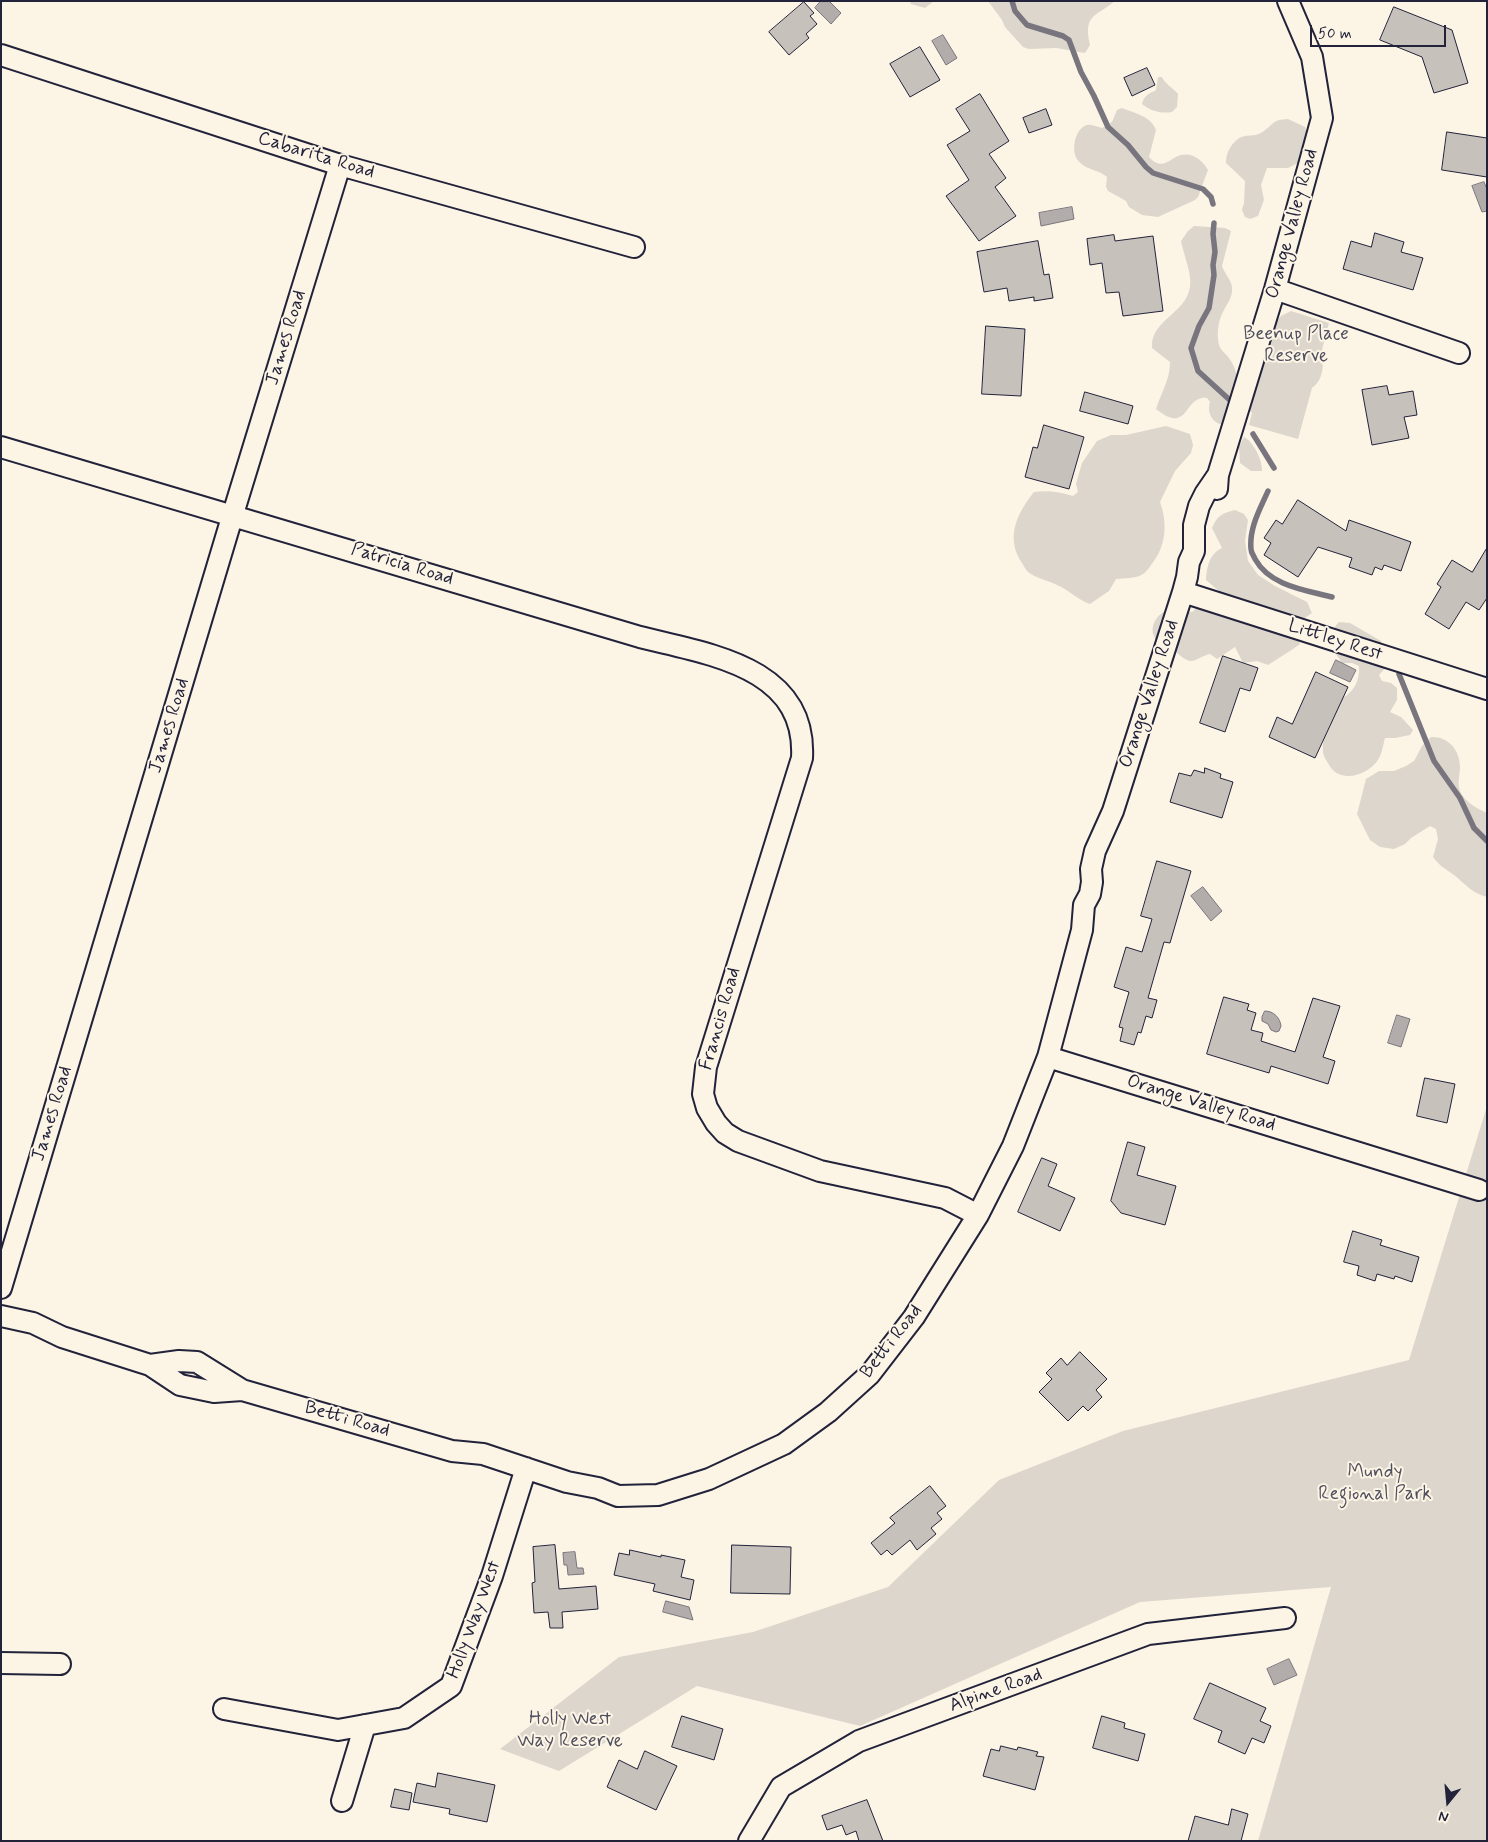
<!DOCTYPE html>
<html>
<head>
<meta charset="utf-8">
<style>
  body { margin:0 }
  #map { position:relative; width:1488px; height:1842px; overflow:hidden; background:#fcf5e5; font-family:Mynerve,sans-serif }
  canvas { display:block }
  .frame { position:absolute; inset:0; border:2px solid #22223b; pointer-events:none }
  .north { position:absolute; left:1423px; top:1777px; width:50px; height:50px; -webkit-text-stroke:4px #fcf5e5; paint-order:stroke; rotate:197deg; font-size:14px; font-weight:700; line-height:20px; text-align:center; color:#22223b }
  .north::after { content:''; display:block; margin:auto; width:18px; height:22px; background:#22223b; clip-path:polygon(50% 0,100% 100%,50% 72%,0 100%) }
  .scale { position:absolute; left:1310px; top:25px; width:136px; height:22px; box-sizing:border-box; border:2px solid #22223b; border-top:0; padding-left:6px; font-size:15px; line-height:18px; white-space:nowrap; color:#22223b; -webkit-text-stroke:4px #fcf5e5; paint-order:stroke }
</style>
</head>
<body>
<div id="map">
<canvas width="1488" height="1842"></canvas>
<div class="frame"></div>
<div class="north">N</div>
<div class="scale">50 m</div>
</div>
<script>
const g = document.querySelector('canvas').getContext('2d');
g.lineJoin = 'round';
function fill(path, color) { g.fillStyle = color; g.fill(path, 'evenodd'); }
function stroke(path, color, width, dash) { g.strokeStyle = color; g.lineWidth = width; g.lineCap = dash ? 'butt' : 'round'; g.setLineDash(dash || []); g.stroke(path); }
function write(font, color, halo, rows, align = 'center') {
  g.font = font + ' Mynerve,sans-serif'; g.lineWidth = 4; g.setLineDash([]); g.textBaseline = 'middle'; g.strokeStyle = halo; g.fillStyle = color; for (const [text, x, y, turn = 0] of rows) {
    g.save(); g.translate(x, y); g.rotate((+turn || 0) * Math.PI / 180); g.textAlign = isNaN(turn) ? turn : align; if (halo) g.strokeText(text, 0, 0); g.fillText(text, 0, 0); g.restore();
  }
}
fill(new Path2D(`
  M910,1H934L925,8L911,4Z
  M988,1H1115C1095,17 1083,15 1090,45L1085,53L1056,48L1029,49L1023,47L1005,27L1002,20Z
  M1158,77H1162C1165,84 1173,88 1178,94L1177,107L1172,112C1161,114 1151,111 1142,104C1144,95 1149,94 1156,90Z
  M1122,108C1134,113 1151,116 1156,130L1149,157C1163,172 1169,158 1181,155C1193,152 1203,161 1208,170L1198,197L1195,200L1158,217L1142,215L1129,207L1126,201L1108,191L1106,187L1107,177C1098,169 1084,170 1077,159C1071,150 1075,128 1087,125C1092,124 1097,127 1102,128L1112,122L1117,110Z
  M1288,119L1305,127C1310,139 1304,150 1300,162L1288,168H1267L1261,185L1264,200L1258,216L1250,219L1245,217L1242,210L1244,203L1245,181L1226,163C1226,157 1227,153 1230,148C1243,128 1251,141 1264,131C1275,123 1272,120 1288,119Z
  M1194,226L1225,228L1231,231L1222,266C1224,273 1231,279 1232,287C1233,298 1227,303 1223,312C1219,319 1217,331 1218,339C1219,352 1226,352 1231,361C1244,382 1233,402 1227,424C1214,427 1206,413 1210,402L1207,398C1183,395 1190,436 1156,409C1161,393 1170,380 1170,362L1152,348C1150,320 1186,314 1190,287C1192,273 1184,256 1181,241L1188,231Z
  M1291,311L1329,323L1319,361L1323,365C1322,375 1320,382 1312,388L1298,439L1249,425L1252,413L1247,407L1275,323L1281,316Z
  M1166,426L1190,434L1193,445L1191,453L1175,471L1160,502C1168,524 1166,547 1151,565C1149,568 1146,572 1143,574C1136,579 1124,578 1116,579L1109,591L1090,604C1078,600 1069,590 1057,585C1047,580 1037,579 1028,572C1026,570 1024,566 1022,563C1005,538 1017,513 1034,492C1049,490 1059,492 1073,496L1078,492L1076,484L1082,463L1097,441L1111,435H1126Z
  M1244,437C1253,441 1263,461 1262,471H1251L1240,463L1239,447Z
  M1235,510L1244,514L1248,520L1245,541L1248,561L1258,575L1275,586L1307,602L1312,613L1305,618H1297L1226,597L1206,580C1207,567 1209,554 1222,548L1212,528C1217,516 1222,513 1235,510Z
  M1202,607L1298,638L1300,644L1293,649L1268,665L1257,661L1243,663L1235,647L1217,659L1210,654C1204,655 1197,660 1192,661C1184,661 1178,653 1172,649C1168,646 1162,645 1158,642C1146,630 1156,613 1170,609C1176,607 1186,612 1192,612L1197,608Z
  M1339,622L1350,623L1381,641L1388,665L1379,675L1382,681L1391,683L1397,688V700L1390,712L1401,717L1413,730L1410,735L1395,738H1385C1383,745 1382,754 1378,760C1366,777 1338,784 1328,763C1326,760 1324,757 1323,753C1321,736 1331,717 1336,701C1352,695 1360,683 1359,666L1352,663H1342L1329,644C1331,635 1332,629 1339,622Z
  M1431,737C1448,736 1460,750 1460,767C1460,775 1457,783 1460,791C1465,802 1476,808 1487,813V897C1472,893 1465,884 1454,875C1445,868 1440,867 1433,857L1438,839L1436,829L1430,826L1411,838L1405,844L1394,849L1380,847L1370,840L1357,814L1366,779L1379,771H1394L1406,766L1414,761L1422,746Z
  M1487,1106V1841H1258L1331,1587L1140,1602L860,1726L697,1686L559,1771L500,1749L619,1657L753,1632L888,1587L999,1480L1123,1431L1409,1360Z`), '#dcd6cc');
const water = new Path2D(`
  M821,1H829L841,13L831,24L815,8Z
  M943,35L957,58L946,65L932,41Z
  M1484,182L1487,189V211L1482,212L1472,186Z
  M1072,207L1074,219L1041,226L1039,213Z
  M1336,660L1356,670L1350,682L1330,673Z
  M1203,887L1222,911L1211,921L1191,896Z
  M1265,1011C1274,1011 1280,1018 1281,1026L1279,1031L1276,1032L1271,1030L1268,1024L1262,1021V1017Z
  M1397,1015L1410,1019L1401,1047L1388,1043Z
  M575,1552L577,1568H583L584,1574L568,1575L567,1565H564L563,1553Z
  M666,1601L689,1607L693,1620L663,1612Z
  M1289,1659L1297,1675L1274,1685L1267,1669Z`);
fill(water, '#b2adab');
stroke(water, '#78757e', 1);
stroke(new Path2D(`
  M1012,1L1015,11L1027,25L1063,36L1069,40L1081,72L1094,96L1108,127L1128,145L1146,167L1153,173L1203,189L1211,197L1213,204
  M1214,223L1213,234L1215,252L1213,265L1214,275L1209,308L1199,326L1191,348L1198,371L1233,403
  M1253,434L1274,468
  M1268,491C1260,509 1249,528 1251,549C1251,553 1254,556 1255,559C1270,586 1305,590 1332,597
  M1399,674L1434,761L1460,798L1474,828L1487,841`), '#78757e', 5.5);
const building = new Path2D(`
  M804,2L814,13L810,16L817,24L806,34L809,38L789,55L769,32Z
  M1394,7L1452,30L1468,83L1434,93L1422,57L1380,40Z
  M920,47L940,80L910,97L890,64Z
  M1147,68L1155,85L1132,96L1124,78Z
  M980,94L1009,141L989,154L1006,178L995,187L1016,216L979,241L946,196L969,180L947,145L970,131L956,109Z
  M1046,109L1052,125L1029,133L1023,118Z
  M1447,132L1487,138V177L1442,170Z
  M1375,233L1404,242L1401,252L1423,258L1413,290L1343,269L1351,241L1371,247Z
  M1114,235L1115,241L1153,236L1163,311L1123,316L1119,292L1106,293L1102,263L1090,265L1087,239Z
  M1038,241L1044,275L1049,274L1053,298L1034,301V297L1009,301L1007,288L984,292L977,252Z
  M986,326L1025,329L1021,396L982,394Z
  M1387,386L1389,395L1413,391L1417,415L1404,417L1409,438L1372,445L1362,390Z
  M1085,392L1133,406L1128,424L1080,411Z
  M1044,425L1084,437L1069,489L1025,477L1033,447L1037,448Z
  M1298,500L1346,531L1349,520L1411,542L1401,571L1384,565L1382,570L1375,567L1372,575L1349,567L1352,558L1318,547L1298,577L1264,555L1271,543L1264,538L1276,520L1282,524Z
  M1487,548V598L1479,610L1466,602L1449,629L1425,614L1441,587L1437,584L1452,560L1472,572Z
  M1223,656L1258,668L1250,691L1240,688L1225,732L1200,723Z
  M1316,672L1348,687L1315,758L1269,737L1277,717L1292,724Z
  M1205,768L1221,774L1220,778L1233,782L1222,818L1170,802L1179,773L1191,776L1194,770L1204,773Z
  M1157,861L1191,871L1170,943L1164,942L1148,998L1157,1000L1152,1018L1146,1016L1141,1033L1138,1032L1134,1045L1120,1041L1123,1028L1119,1027L1129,992L1114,987L1126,947L1142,952L1152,919L1141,916Z
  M1224,997L1249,1004L1247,1010L1256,1013L1251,1030L1263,1033L1261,1041L1295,1052L1313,998L1340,1006L1323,1057L1335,1061L1328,1084L1271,1066L1269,1073L1207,1054Z
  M1425,1078L1455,1084L1447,1123L1417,1116Z
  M1128,1142L1145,1147L1137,1175L1176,1186L1165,1225L1121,1213L1111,1201Z
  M1042,1158L1057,1164L1048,1186L1075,1198L1060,1231L1018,1212Z
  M1353,1231L1382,1240L1380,1245L1419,1257L1412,1282L1395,1276L1394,1279L1377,1274L1375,1281L1357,1275L1359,1266L1344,1262Z
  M1080,1352L1107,1379L1096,1390L1102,1397L1088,1411L1083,1406L1068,1421L1039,1392L1052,1379L1046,1373L1061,1358L1067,1365Z
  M930,1486L946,1506L937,1513L942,1519L931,1528L936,1534L917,1550L910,1540L892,1555L887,1550L881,1555L871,1543L895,1523L890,1518Z
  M555,1545L559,1589L596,1586L598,1609L562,1612L563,1628H550L548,1612L534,1613L532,1583L535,1582L533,1547Z
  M732,1545L791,1547L790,1594L731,1593Z
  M630,1550L661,1557V1555L685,1560L681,1577L694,1580L690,1600L653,1591L655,1584L614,1575L619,1553L629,1555Z
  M1210,1683L1266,1708L1260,1721L1271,1726L1264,1743L1252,1738L1245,1754L1218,1742L1222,1731L1194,1719Z
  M682,1716L723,1729L714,1760L672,1747Z
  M1102,1716L1125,1723L1124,1728L1145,1734L1138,1761L1093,1748Z
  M1001,1746L1017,1750L1018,1747L1038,1752L1036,1756L1044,1757L1035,1790L983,1776L991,1749L999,1751Z
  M645,1751L677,1766L656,1810L607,1787L619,1760L637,1769Z
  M438,1773L495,1785L487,1822L449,1814L450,1809L413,1802L417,1783L435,1787Z
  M395,1789L412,1793L409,1810L391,1807Z
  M867,1800L883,1841H859L856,1831L846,1835L842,1825L827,1830L822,1816Z
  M1232,1809L1248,1814L1241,1841H1188L1195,1816L1228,1825Z`);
fill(building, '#c6c1bb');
stroke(building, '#22223b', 1);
const minor = new Path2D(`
  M1,55L340,165L634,247
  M1275,289L1459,353
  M1,447L640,637C707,654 807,666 802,758L706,1067L703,1094L707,1108L716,1123L725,1133L738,1141L820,1171L945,1198L978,1215
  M1217,489L1218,475L1275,289L1322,118L1312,57L1288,1
  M1183,592L1487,689
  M1048,1057L1479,1190
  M1,1288L233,514L340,165
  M1,1316L33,1323L62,1337L150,1365L180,1385L214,1392L242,1390
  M150,1365L179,1361L197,1362L242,1390L452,1451L483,1454L567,1482L598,1488L618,1496L658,1495L709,1479L784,1444L828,1412L870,1374L914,1317L978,1215L1013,1146L1048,1057L1082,930L1084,905L1090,894L1092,882L1091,869L1095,851L1113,811L1183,592L1187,577L1189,562L1194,551V525L1199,506L1205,494L1218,475
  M1,1663L60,1664
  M224,1709L338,1730L404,1718L451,1686L492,1576L526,1468
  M342,1801L365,1725
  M749,1841L781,1787L859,1741L1148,1634L1285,1618`);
stroke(minor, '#22223b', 24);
stroke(minor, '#fcf5e5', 20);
write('19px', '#22223b', '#fcf5e5', [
  ["Cabarita Road",316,156,17],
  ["Orange Valley Road",1293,224,-75],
  ["James Road",287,338,-73],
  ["Patricia Road",402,565,17],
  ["Littley Rest",1335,641,18],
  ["Orange Valley Road",1150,694,-72],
  ["James Road",170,726,-73],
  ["Francis Road",721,1019,-74],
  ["Orange Valley Road",1201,1104,17],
  ["James Road",53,1114,-73],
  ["Betti Road",892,1342,-52],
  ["Betti Road",347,1420,16],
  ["Holly Way West",475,1620,-70],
  ["Alpine Road",996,1691,-20]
]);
write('19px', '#504f5f', '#fcf5e5', [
  ["Beenup Place",1296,335],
  ["Reserve",1296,357],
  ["Mundy",1375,1473],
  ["Regional Park",1375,1495],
  ["Holly West",570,1720],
  ["Way Reserve",570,1742]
]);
</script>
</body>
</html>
